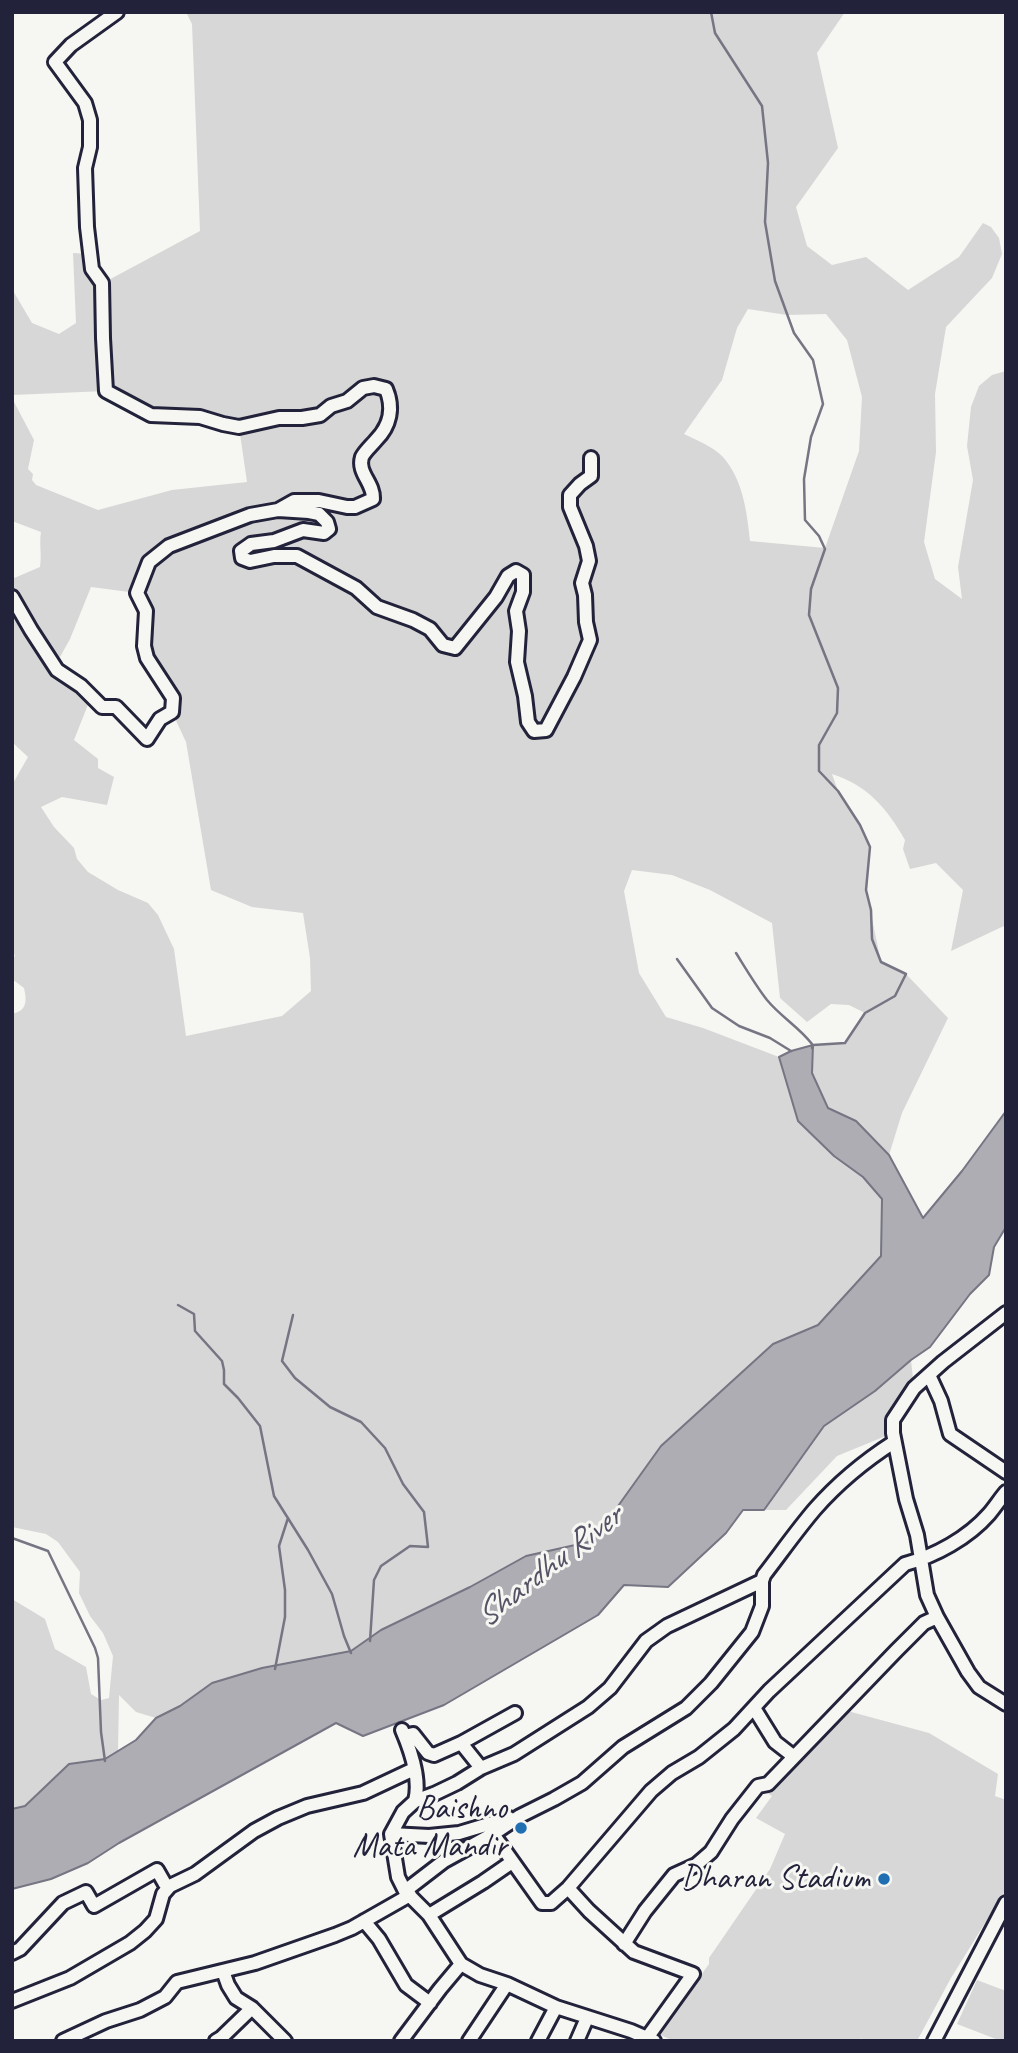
<!DOCTYPE html>
<html>
<head>
<meta charset="utf-8">
<style>
  body { margin:0 }
  #map { position:relative; width:1018px; height:2053px; overflow:hidden; background:#f6f6f2; font-family:Caveat,sans-serif }
  canvas { display:block }
  .frame { position:absolute; inset:0; border:14px solid #22223b; pointer-events:none }
</style>
</head>
<body>
<div id="map">
<canvas width="1018" height="2053"></canvas>
<div class="frame"></div>
</div>
<script>
const g = document.querySelector('canvas').getContext('2d');
g.lineJoin = 'round';
function fill(path, color) { g.fillStyle = color; g.fill(path, 'evenodd'); }
function stroke(path, color, width, dash) { g.strokeStyle = color; g.lineWidth = width; g.lineCap = dash ? 'butt' : 'round'; g.setLineDash(dash || []); g.stroke(path); }
function write(font, color, halo, rows, align = 'center') {
  g.font = font + ' Caveat,sans-serif'; g.lineWidth = 6; g.setLineDash([]); g.textBaseline = 'middle'; g.strokeStyle = halo; g.fillStyle = color; for (const [text, x, y, turn = 0] of rows) {
    g.save(); g.translate(x, y); g.rotate((+turn || 0) * Math.PI / 180); g.textAlign = isNaN(turn) ? turn : align; if (halo) g.strokeText(text, 0, 0); g.fillText(text, 0, 0); g.restore();
  }
}
fill(new Path2D(`
  M186,12H845L817,53L838,148L796,207L807,246L832,265L866,257L908,290L959,257L983,223L991,227L999,238L1002,254L992,278L946,327L935,394L936,452L924,542L935,579L962,599L958,567L973,480L967,446L971,407L979,386L992,375L1006,371V925L951,951L963,890L936,863L910,869L903,849L905,840C887,808 867,785 832,774L838,791L860,825L870,847L866,890L881,962L906,974L948,1018L902,1113L889,1155L856,1121L829,1108L812,1073L813,1045L845,1043L865,1013L849,1005L831,1004L807,1022L780,998L772,923L710,890L672,875L632,870L624,891L639,973L666,1017L703,1028L779,1057L798,1121L834,1156L863,1176L882,1199L881,1256L818,1325L773,1344L661,1446L593,1541L526,1556L470,1587L381,1630L351,1651L262,1668L212,1683L180,1706L156,1718L136,1712L119,1695L118,1751L105,1759L69,1764L25,1806L12,1809V1599L45,1619L55,1649L86,1667L91,1694L101,1700L109,1698L113,1656L103,1633L90,1616L79,1593L80,1572L58,1542L46,1534L12,1527V1014C27,1011 27,1001 24,988L12,979V963L15,955L12,952V785L28,757L12,742V579L40,567C42,554 39,544 41,532L12,521V398L34,440L28,469L33,474L32,480L36,485L98,510L172,490L247,482L239,427L162,417L106,391L12,395V289L32,323L59,334L76,323L73,253L90,254L103,283L200,231L192,24ZM748,309L787,315L826,314L847,340L862,397L859,451L825,548L750,541C747,512 743,480 723,457C714,447 696,440 684,434L722,380L737,328ZM91,587L137,593L144,625L147,658L173,698L172,712L186,742L211,890L252,907L303,913L310,958L311,991L282,1016L186,1036L174,949L158,915L148,903L118,890L88,872L77,859L74,848L54,827L41,807L62,797L107,805L114,777L98,768V759L74,740L91,697L55,666L70,639Z
  M911,1360L914,1388L893,1433L837,1456L786,1510H764L824,1426L875,1391Z
  M844,1710L929,1733L998,1774L995,1796L1006,1800V1889L951,1978L917,2041H865L861,2038L860,2041H674L658,2034L709,1964V1958L770,1869L785,1834L756,1818L772,1796L767,1793Z
  M977,1980L1006,1991V2041H1001L957,2024Z`), '#d7d7d7');
const water = new Path2D(`
  M813,1045L812,1073L828,1108L856,1121L889,1155L923,1218L962,1171L1006,1111V1227L994,1247L989,1275L970,1294L930,1347L911,1360L875,1391L824,1426L764,1510H743L726,1533L668,1587L624,1585L598,1615L444,1705L363,1736L336,1723L119,1843L88,1863L51,1879L12,1889V1809L25,1806L69,1764L105,1759L136,1740L156,1718L180,1706L212,1683L262,1668L351,1651L381,1630L470,1587L526,1556L593,1541L661,1446L773,1344L818,1325L881,1256L882,1199L863,1177L834,1156L798,1121L779,1057L791,1051Z`);
fill(water, '#adadb3');
stroke(water, '#757583', 2);
stroke(new Path2D(`
  M711,12L715,33L762,106L768,163L765,222L775,281L794,333L813,360L823,404L811,437L804,479L805,520L819,536L825,549L811,589L809,615L838,688L837,713L819,745V771L838,791L860,825L870,847L866,890L871,910L872,939L881,962L906,974L895,996L865,1013L845,1043L813,1045L812,1048
  M736,953C746,969 756,986 767,1000C781,1017 799,1027 812,1044
  M677,959L712,1008L739,1026L770,1038L791,1051
  M178,1305L194,1314L195,1331L222,1361L224,1370V1384L238,1398L260,1426L274,1496L308,1550L332,1594L344,1636L351,1653
  M293,1315L282,1361L295,1378L330,1407L361,1422L385,1448L403,1484L424,1512L428,1547L410,1546L381,1566L374,1580L370,1641
  M12,1538L48,1551L95,1648L98,1658L101,1732L105,1761
  M275,1669L285,1617V1590L279,1546L288,1518`), '#757583', 2.5);
const minor = new Path2D(`
  M117,12L71,45L55,62L85,103L90,120V147L85,168L87,227L92,269L102,283L103,338L106,391L151,415L200,417L223,424L239,427L279,418H302L320,415L331,406L347,401L363,388L374,386L386,389C394,408 390,426 376,440C372,445 365,451 362,457C357,473 374,483 373,499L355,507H347L319,501H294L278,510
  M12,597L31,630L57,670L81,686L102,707H116L147,739L160,719L172,712L173,698L147,658L144,646L146,611L137,593L149,562L169,546L250,515L278,510L309,512L319,514L327,522L329,529L324,533L303,530L274,541L251,544L241,551L242,558L250,561L274,556H297L356,588L377,607L413,620L430,629L443,645L455,648L496,597L508,576L516,571L523,575V592L516,611L519,631L517,662L525,696L528,722L534,731L546,730L574,677L590,640L586,622L585,595L582,583L589,561L586,546L570,507V495L580,484L591,476V458
  M1006,1313L943,1362L914,1388L893,1420V1433L906,1499L917,1535L927,1595L937,1617L968,1672L979,1687L1006,1704
  M929,1375L941,1401L950,1434L1006,1472
  M754,1708L775,1742L793,1756
  M402,1730C411,1751 421,1779 415,1801
  M405,1736L413,1734L428,1753L434,1755L461,1743L481,1768
  M461,1743L515,1713
  M391,1834L429,1836L459,1833L509,1818
  M493,1834L542,1903H551L568,1888L651,1791L672,1773L699,1757L734,1729L769,1691L905,1564C935,1556 968,1538 989,1514C995,1507 1000,1499 1006,1492
  M568,1888L589,1911L634,1952L693,1974L647,2038
  M405,1891L444,1861L493,1834L520,1816L554,1799L582,1783L623,1747L686,1708L711,1683L752,1632L762,1606V1581L764,1575C781,1553 797,1530 815,1509C837,1484 866,1460 894,1442
  M429,1915L483,1882L512,1862
  M364,1921L379,1939L406,1985L430,2003
  M624,1944L645,1911L674,1875L696,1865L711,1852L732,1819L758,1786L768,1784L896,1651L924,1623L937,1617
  M12,1953L20,1949L63,1903L86,1892L94,1906L157,1870L165,1884L170,1886
  M223,1971L228,1985L236,1998L252,2008L285,2041
  M12,2001L70,1978L130,1943L145,1931L156,1919L163,1894L170,1886L195,1874L254,1831L278,1818L307,1806L363,1793L414,1769
  M63,2041L106,2021L140,2010L165,1997L177,1982L255,1963L335,1935L352,1928L410,1895
  M216,2041L221,2038L252,2008
  M401,2041L440,1989L461,1964
  M469,2041L507,1984
  M538,2041L556,2007
  M577,2041L587,2018
  M654,2041L631,2031L556,2007L507,1984L480,1975L461,1964L429,1915L405,1891L398,1877L391,1834L403,1812L415,1801L434,1794L457,1783L481,1768L514,1754L588,1707L610,1688L646,1641L667,1626L762,1581
  M934,2041L1006,1903`);
stroke(minor, '#22223b', 18);
stroke(minor, '#f6f6f2', 12);
for (const [x, y, r, color] of [
  [521,1828,7,"#1f6fb2"],
  [884,1879,7,"#1f6fb2"]
]) { const dot = new Path2D(); dot.arc(x, y, r, 0, 2 * Math.PI); g.fillStyle = color; g.fill(dot); stroke(dot, '#f6f6f2', 2.5); }
write('33px', '#22223b', '#f6f6f2', [
  ["Baishno",507,1809],
  ["Mata Mandir",507,1847],
  ["Dharan Stadium",870,1879]
], 'right');
write('italic 35px', '#535365', '#f6f6f2', [
  ["Shardhu River",549,1567,-38]
]);
</script>
</body>
</html>
